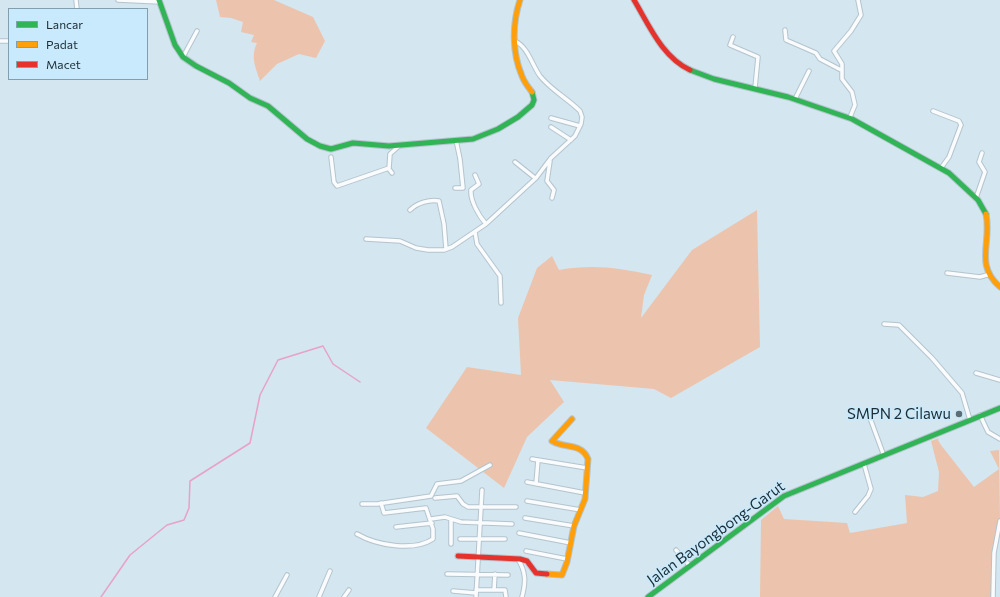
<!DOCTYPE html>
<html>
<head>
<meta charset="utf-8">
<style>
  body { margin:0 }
  #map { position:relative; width:1000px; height:597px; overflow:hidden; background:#d4e6f0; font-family:Commissioner,sans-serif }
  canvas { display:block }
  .legend { position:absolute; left:8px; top:8px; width:140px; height:72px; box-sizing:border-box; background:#c8eafc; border:1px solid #839eac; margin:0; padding:5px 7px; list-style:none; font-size:12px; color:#1b2c34 }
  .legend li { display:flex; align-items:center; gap:8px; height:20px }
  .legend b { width:20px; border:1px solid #839eac }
</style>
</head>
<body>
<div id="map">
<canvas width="1000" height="597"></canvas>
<ul class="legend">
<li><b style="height:5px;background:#30b455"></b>Lancar</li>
<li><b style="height:5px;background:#ff9f0a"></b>Padat</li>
<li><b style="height:5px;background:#e5322d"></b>Macet</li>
</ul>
</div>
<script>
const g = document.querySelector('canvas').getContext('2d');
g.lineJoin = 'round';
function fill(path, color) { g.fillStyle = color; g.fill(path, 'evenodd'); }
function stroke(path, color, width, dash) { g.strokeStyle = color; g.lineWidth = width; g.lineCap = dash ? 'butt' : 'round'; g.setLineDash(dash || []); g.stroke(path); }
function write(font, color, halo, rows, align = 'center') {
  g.font = font + ' Commissioner,sans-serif'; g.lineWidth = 3; g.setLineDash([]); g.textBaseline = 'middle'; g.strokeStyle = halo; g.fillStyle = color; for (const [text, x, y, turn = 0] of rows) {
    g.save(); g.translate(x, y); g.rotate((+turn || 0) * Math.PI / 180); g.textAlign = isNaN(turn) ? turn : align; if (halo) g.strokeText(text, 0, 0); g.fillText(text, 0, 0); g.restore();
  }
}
fill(new Path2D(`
  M216,0H274L313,17L325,41L316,58L299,54L277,64L260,81C256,68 250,57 257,43L251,42L254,35L241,32L243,22L231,18L220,17Z
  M757,210L760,347L671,398L654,389L550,380L564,402L527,437L504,488L426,428L467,367L521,375L518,318L537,268L552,256L559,270C593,264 619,268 652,275L644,295L641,318L692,250Z
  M939,438L938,440L941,445L974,487L999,469L990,451L999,450L1000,520L997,527L992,597H760L761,520L778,506L784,519L847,523L850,533L907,523L905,495L923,497L938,491L939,472L931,441Z`), '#ecc4ad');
stroke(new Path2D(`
  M101,597L130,555L167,525L184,520L189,508L190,481L250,443L260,395L278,360L323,346L333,364L360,382`), '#e8a1c9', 1.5);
const street = new Path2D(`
  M76,0L77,9
  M118,0L160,2
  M785,30L786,40L816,53L820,59L841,70
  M733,37L730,45L758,57L755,88
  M0,41H9
  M183,57L197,31
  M795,99L809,71
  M933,111L959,121L961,125L949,157L941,168
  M850,117L855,105L852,92L842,79V64L834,51L851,31L861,15L858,0
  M551,118L580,126
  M551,127L571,140
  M331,157L334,182L337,186L389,168
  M550,161L547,181L554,190L552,198
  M515,162L535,178
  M392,173L389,169L390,154L399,146
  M475,175L479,184L471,190C470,201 479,216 486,224
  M455,188H463L460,159L456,140
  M976,198L985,172L979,162L982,153
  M410,210C417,203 430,199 439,201L444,224L446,249
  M475,232L477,244L500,276L501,303
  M366,239L400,241L416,248L428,250H444L452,247L486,224L536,178L551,158L575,136L581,124L582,117L580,111C567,98 551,90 540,76C532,65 528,47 515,41
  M947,273L980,277L987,275
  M884,324L899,325L932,358L962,393L970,420
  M976,373L1000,380
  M980,415L988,432L1000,439
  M870,418L884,456
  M532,459L587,468
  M527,482L585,493
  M536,484L538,460
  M435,498L457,496L463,504L468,507H516
  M527,501L581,510
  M362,504H377L431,496L437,484L461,481L490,465
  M855,512L868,496L871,489L864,464
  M525,518L574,526
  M431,519L445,517L461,522L512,524
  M396,527L432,523
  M519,533L571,543
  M357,534C376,545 413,552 433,539V529L426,508L384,513L381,503
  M460,539H505
  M451,544V520
  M676,550L690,566
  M526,551L567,559
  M518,559C526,572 526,582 522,597
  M447,574L508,575
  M476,590H505L506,597
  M494,590L495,574
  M453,591L476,593
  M275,597L287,575
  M319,597L330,571
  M344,597L349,590
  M476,597L482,490
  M993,597L994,553L1000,521`);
const fast = new Path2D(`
  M159,0L175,45L183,57L196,66L229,83L250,98L268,106L307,139L320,146L331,149L353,143L389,146L473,139L498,129L518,117L532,105L534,100L532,92
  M690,70L714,79L788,97L852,119L949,173L978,200L986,214
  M648,597L784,496L1000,408`);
const slow = new Path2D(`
  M520,0C512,24 512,53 522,76C524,82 528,87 532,92
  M986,214C992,243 974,264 1000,287
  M547,574L562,575L567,562L574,526L585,499L588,459C581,442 564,449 552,441L572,419`);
const jam = new Path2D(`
  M634,0C649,25 662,57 690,70
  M458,556L520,559L527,561L536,573L547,574`);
stroke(street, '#b4c4cd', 5.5);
stroke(fast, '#b4c4cd', 7);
stroke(slow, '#b4c4cd', 7);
stroke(jam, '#b4c4cd', 7);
stroke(street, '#f9fbfd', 3.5);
stroke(fast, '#30b455', 5);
stroke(slow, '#ff9f0a', 5);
stroke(jam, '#e5322d', 5);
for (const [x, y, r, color] of [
  [959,414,4,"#5c6d76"]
]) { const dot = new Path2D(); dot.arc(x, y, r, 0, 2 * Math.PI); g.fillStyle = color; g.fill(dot); stroke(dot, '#c8eafc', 1.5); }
write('15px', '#1b2c34', '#c8eafc', [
  ["SMPN 2 Cilawu",951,414]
], 'right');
write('15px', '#1b2c34', '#c8eafc', [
  ["Jalan Bayongbong-Garut",716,533,-36]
]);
</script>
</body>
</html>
